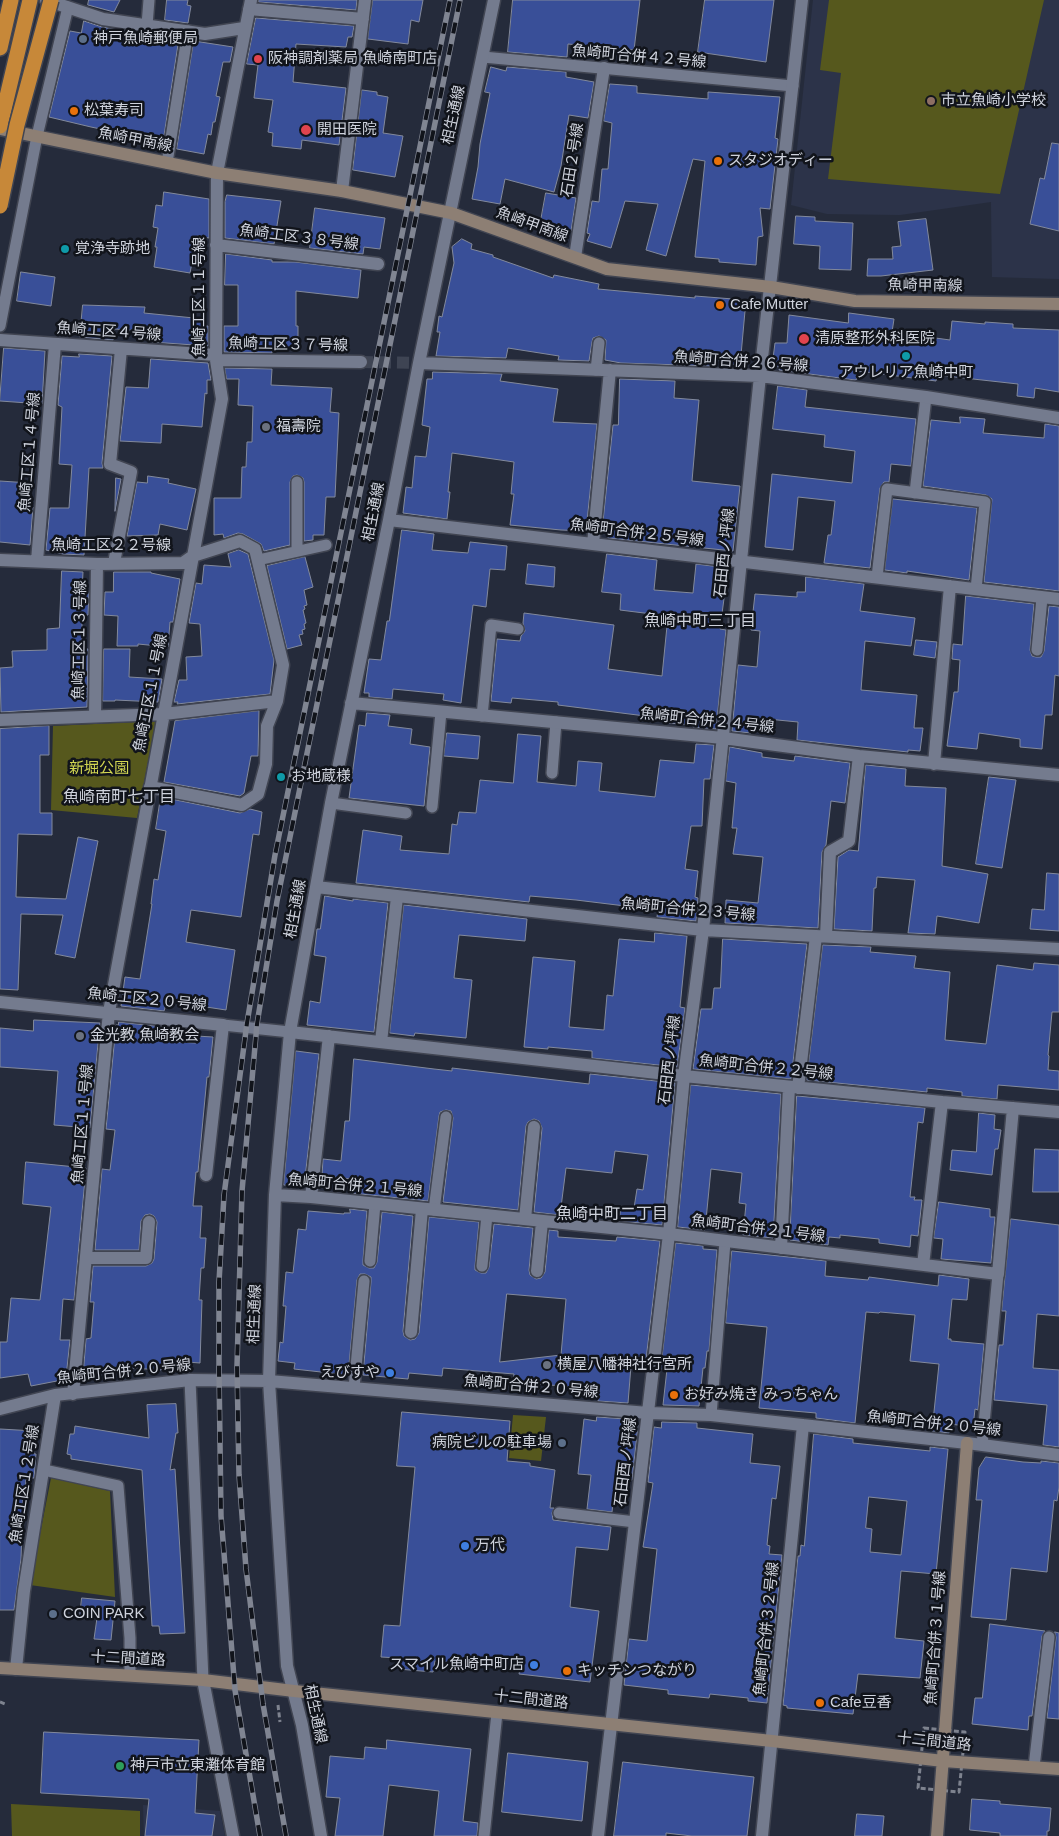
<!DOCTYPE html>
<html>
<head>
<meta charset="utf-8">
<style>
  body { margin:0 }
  canvas { display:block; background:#252b3b }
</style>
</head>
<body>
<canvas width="1059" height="1836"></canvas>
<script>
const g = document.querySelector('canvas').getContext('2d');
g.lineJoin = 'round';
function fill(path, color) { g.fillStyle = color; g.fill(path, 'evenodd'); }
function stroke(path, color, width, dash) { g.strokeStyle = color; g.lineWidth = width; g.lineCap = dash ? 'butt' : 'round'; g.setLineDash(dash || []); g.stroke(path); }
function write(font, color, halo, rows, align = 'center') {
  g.font = font + ' Helvetica,"Noto Sans JP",sans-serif'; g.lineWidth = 5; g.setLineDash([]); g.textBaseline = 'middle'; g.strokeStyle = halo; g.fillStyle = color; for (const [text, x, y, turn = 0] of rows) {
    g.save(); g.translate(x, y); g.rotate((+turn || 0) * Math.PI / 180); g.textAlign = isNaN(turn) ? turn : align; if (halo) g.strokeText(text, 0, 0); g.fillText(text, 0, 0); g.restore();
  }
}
fill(new Path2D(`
  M813,0H1059V279L992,277L991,202L900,215L827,214L791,205Z
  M143,1805L220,1811L225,1836H144Z`), '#2c3349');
fill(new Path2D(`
  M829,0H1044L1000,194L828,179L841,73L820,70Z
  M156,721L137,818L51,810L53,726Z
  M513,1415L546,1417L541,1461L509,1458Z
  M51,1478L110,1491L115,1597L30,1585Z
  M11,1804L140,1811V1836H12Z`), '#56581d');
const building = new Path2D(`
  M89,0H120L114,12L88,5Z
  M167,0H188L187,5L191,6L188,23L165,20Z
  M259,0H357L356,10L259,2Z
  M373,0H423L419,22L411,20L408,44L368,39Z
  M513,0H640L634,50L568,44L567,57L508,52Z
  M705,0H774L766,62L698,52Z
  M256,18L354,26L352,37H348L346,47L296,44L293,82L346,88L339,145L302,140L301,149L272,146L273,133L268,132L273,100L254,98L258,65L247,64Z
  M84,21L102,27L147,35V34L179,38L163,142L91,127L49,117L70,31L81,33Z
  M194,41L233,47L230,62H223L216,96L220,97L215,122H213L211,135L208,134L204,154L177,149Z
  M491,67L506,71L507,67L566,72V77L594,82L588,118L569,115L561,166L554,192L505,179L500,204L472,199L478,167L480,144L490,93L485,92Z
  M610,84L637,86V93L708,99V92L780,97L775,138L778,139L770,209L760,208L763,236L758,237L756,265L719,262V259L695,257L705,161L693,159L666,256L646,250L658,204L625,201L611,248L587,241L590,234L587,233L592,201L599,202L602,169H608L612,123L604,121Z
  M362,90L377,92V95L388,97L383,133L403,136L395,177L353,170Z
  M1052,143L1059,144V231L1030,224L1040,178L1044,179Z
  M164,192L209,199V238L197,236L190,273L154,267L157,247H155L158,228L153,227L156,205L162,206Z
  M546,193L576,198L571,231L540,226Z
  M227,195L281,201L274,244L225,238V202Z
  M315,208L385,218L380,249L364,247L363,254L310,248Z
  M796,216L815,217V221L853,223L851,270L819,269L820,246L794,244Z
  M926,219L933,270L881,276H867L868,259H893L892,247L901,246L898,222Z
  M462,239L472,244L471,249L493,255V257L553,278L554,275L599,284L598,289L695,298V296L746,300L740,366L712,359L711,366L621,363L605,360L606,340L599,336L593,338L592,342L589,361L558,360L559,356L508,348L506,358L436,356L440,332H437L439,316L442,317L454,263L452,247Z
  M226,254L272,260V262H295L361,270L358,298L296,291V326H298V348H272V353L224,352V326H238V285H225Z
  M21,272L55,277L51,306L17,301Z
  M83,305L145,307L144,313L204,319L203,326H208V346L152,342V339H146V331L114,329L113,340L80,337Z
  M849,313L894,319L892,332L950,340L952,321L985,324V322L1013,324V328L1059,330V392L1035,388L1034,398L1017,396L1018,384L937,375L936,381L858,371L857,379L855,380L779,370L780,367L772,366L775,343H787L789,315L848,323Z
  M4,348L45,351L42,404L0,401Z
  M79,354L112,356L102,463L103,468H89L84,555L63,554L46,550L50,508H69L72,465L59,464L62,407L58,405L62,356L79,357Z
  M151,359L208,363L211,380H207V394L205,393L202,427L162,424L161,443L120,441L126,387L148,388Z
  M225,368L272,369L271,385L332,388L330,412L339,413L335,497H326L324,535H313V540L304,541V482L303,478L297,475L293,476L290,482V545L264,551L261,544L243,534L238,533L224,538L223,534L214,535V498H241L242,467H246L247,442H252L253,406L238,405L239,379H227Z
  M433,372L502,374L500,381L558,389L553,422L597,424L586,531L561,530L510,525L514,494H511L514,462L452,453L448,492H450L447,519L403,513L406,487L412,488L415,456L426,457L430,427L422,425L427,379H432Z
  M620,379L675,381L674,398L699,400L692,481L740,486L733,551L608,538L609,531H602L613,425H618Z
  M778,386L807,390L805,407L916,419L911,466L891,464L889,482H884L880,488L870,568L824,563L828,535H831L835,501L798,497L793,550L765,547L772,474L852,483L855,451L824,447L825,435L773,429Z
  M960,417L985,419L983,433L1044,438L1045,424L1059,426V591L984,582L992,499L986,495L923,486L931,420L960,423Z
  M148,476L169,479L168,483L196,489L187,530L160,524L158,535L127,536L137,482L147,483Z
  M116,478L121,479L115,511Z
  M0,481L30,483L29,507H33L30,545L0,542Z
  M893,499L977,508L969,580L907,571V573L885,570Z
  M402,530L434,534L432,550L468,553L470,542L507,546L505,570L490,569L486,607L473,605L461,703L443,700L444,694L393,689L392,699L369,697V693H364L369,659L381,660L387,621H389Z
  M239,550L248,554L274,660L270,694L177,704L178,702H174L179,680H187L186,657L202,656L200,624L189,623L196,583L202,584L204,565L231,567L228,554Z
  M607,554L657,560L654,590L693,593L696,564L728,568L720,629L726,630L716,729L693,727V725L669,723V719L558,705V702L512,698L511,703L491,701L497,639L520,641L521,636L525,631L523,623L524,613L614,625L608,669L662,676L668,616L620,610L621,594L602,592Z
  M305,557L313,587L304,590L307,605L304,606L305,609L303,610L306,623L304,624L305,629L302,630L303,634L299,635L302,645L287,649L267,566Z
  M528,564L555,567L554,587L526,584Z
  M62,571L83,572L82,591H89L88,615H82V649H88L87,707L1,712L0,668L13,667L12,651L47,650V629L59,628Z
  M114,572H151V573L180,579L173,622H170L168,647L138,644V646H117L118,616L104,615L105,592H113Z
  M806,577L864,584L860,611L915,618L911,646L865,641L861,690L917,695L914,728H923L920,751L908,750V752L797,740L798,722L757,718L756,721L752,720L751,733L732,731L738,665L757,667L760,631L751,630L755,594L797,597V592H805Z
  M966,596L1034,604L1030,650L1032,656L1036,657H1041L1044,651L1049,606L1059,607V676L1055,675L1052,715H1045L1042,749L1020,747V739L979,733L977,749L947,746L954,692H958L960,660L952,659L953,644L962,645Z
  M916,640L937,642L935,658L914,655Z
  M104,649H130L129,677L162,679L158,702L115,700V701H103Z
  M259,711L258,756H251L244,793L240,796L164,782L175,721Z
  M367,713L390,715L388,726L412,729L410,744L430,747L424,806L349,798L359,725L365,726Z
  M49,726V755H40V813H52V835L18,834L16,897L66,899L78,837L98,841L75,958L55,954L63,915L21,914L18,990L0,989V729Z
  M447,733L480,736L478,759L444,756Z
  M518,734L541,736L537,782L576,786L578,761L602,763L599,791L655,797L660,760L694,763L696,744L714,745L710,779H704L702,826H691L685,869L698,871L696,889L695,897L698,898L696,921L657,917L658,910L576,900L530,896L529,902L356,883L363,830L402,836L400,850L449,854L452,824L457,825L459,812L476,813L480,780L513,783Z
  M730,747L762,753V757L794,761L795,756L850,763L845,803L831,801L826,845L822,852L818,928L725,923L726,900L758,903L763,857L733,854L737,828H732L736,783L726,781Z
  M866,765L906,769L905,786L946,788L942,866L988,874L979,923L937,916L935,934L908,933L915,880L877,877L876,888H874L872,931L834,929L838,857L849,850L858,851Z
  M989,777L1016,780L1002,868L976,864Z
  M161,797L240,813L250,809L262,812L259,835L253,834L241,917L191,910L186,942L235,950L226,1010L167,1001L164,1011L121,1006L125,977L140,979L152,904H151L154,879L158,880L166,831L156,829Z
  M1047,873L1059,874V931L1030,929L1032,909L1044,910Z
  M325,896L353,901V899L388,903L374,1032L307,1025L310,1001L320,1003L326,957L314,955L317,929H320Z
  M404,905L527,919L525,941L459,935L454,978L472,980L466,1038L415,1033L414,1036L390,1033Z
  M655,933L687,936L680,1007L685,1008L677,1067L592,1058V1051L548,1047V1049L524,1047L533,957L575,961L569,1027L604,1030L607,995L613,996L619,939L654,942Z
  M723,939L807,944L791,1079L693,1069L701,1009H712L714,988H720Z
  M823,945L871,947L870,952L916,956L914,968L950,972L945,1040L986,1044L997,965L1033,970L1034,963L1059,965V1012H1052L1048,1055L1049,1056L1048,1070L1059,1071V1090L998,1085L997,1099L962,1096V1092L927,1088V1092L807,1080Z
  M34,1020L100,1023L90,1128L54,1125L58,1071L0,1067V1028L33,1031Z
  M119,1022L163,1027L161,1041L196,1043V1036L213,1037L209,1077H207L198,1172H196L193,1206H202L200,1238H206L204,1268H201L199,1300H202L200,1363L162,1360L161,1370L116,1367V1374L83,1376L86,1339L91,1338L94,1302H90L93,1266H146L152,1263L154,1259L157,1222L154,1216L150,1214L145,1215L141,1221L139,1250H95L102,1169L110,1170L115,1130L106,1129L116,1025H118Z
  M296,1051L319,1054L304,1187L284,1185Z
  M354,1059L434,1069L452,1071V1068L589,1084L590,1074L675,1083L662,1225L619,1221L621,1206L634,1208L637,1189L643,1190L648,1155L615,1151L612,1173L566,1168L560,1215L534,1212L542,1128L539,1121L534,1119L528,1122L526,1126L518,1210L443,1202L453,1118L451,1111L446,1110L440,1112L439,1116L428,1201L351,1193L352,1179L322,1176L323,1159L341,1161L345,1121H349Z
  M691,1085L781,1094L773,1238L743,1235L746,1204L739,1203L742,1173L711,1169L705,1230L678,1227Z
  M797,1096L925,1108L923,1123L918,1122L910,1197H915L914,1200H922L918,1236L911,1235L910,1247L879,1243V1239L840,1235V1238L829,1237L828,1245L790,1240Z
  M979,1113L995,1115L994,1129L1001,1130L998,1149H995L992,1175L950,1170L952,1150L976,1152Z
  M1035,1149L1059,1150V1192H1033Z
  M26,1162L86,1168L74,1300L63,1299L60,1340H70L66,1377H62V1380L31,1386L28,1374L0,1378V1342H7L11,1298L40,1300L46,1250L51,1207L23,1204Z
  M939,1202L990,1209V1217H995L991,1263L941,1259L943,1239L934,1238Z
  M350,1209L367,1211L363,1260V1265L369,1268H374L377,1262L382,1212L413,1216L403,1331L404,1336L410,1340L415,1339L419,1333L429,1217L479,1222L475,1266V1270L481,1273H486L489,1267L494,1224L533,1228L529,1270L530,1275L536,1279L541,1278L545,1272L549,1230L558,1231V1237L616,1241L617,1237L660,1241L645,1368L631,1366L628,1403L598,1401L599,1389L513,1382L514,1374L443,1368L442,1376L409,1373L408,1379L363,1375L371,1282V1277L365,1274H360L357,1280L348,1375L294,1369L295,1363L278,1361L280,1342L283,1343L286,1306H283L286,1272L293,1273L298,1229L306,1230L308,1211L344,1214V1213H350ZM507,1294L566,1299L561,1355L500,1362Z
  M1011,1219L1059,1225V1316L1037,1314L1033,1368L1059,1370V1447L1043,1445L1047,1405L994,1400L999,1345H1003L1006,1311H1002Z
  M676,1243L703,1246V1249L717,1250L709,1351H707L705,1368H703L699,1406L663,1405L667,1369H661Z
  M732,1251L826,1261L825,1276L868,1280L869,1277L938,1286L939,1275L969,1279L967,1300L952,1299L948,1339H951V1341L984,1344L978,1410L975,1409L973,1427L950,1424L949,1433L932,1431L939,1364L910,1361L915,1315L880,1312L879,1313L866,1312L855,1423L816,1418V1413L759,1408L767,1327L726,1323Z
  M176,1404L178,1433H176L170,1470L175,1469L185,1633L160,1634L159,1626H152L142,1470L71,1459V1455L67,1454L70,1434H74L75,1426L149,1438L147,1405Z
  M402,1412L510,1421L507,1461L530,1463V1466L555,1470L550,1508H554L552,1513L553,1520L611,1527L608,1550L576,1547L570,1607L599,1611L590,1682L519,1674L520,1669L435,1661L433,1672L398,1669L399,1658L381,1657L384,1625L400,1626L415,1467L397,1466Z
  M597,1417L626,1419V1424L638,1425L632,1480L616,1478L612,1512L587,1509L591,1475L578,1474L584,1419L596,1421Z
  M662,1422L697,1423V1428L753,1434L750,1463L780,1466L776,1499L772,1498L767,1545L770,1546L769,1554L782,1555L767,1703L748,1701V1698L710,1694L709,1698L668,1694V1690L624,1685L629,1639L647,1641L657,1549L643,1547L653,1483L648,1482L654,1427L661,1428Z
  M0,1429L35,1431L34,1454H36L34,1478H26L25,1497H23L21,1559L14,1610H0Z
  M814,1434L853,1439V1443L930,1451V1447L948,1449L936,1574L901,1571L895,1638L924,1641L920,1678L858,1674L853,1714L787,1708V1706L783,1705L798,1556H800L801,1545L804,1546ZM869,1497L907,1501L901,1555L870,1552L872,1529L866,1528Z
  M986,1457L1023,1462L1041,1463V1461L1059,1463V1487L1057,1501L1054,1500L1047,1572L1011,1568L1006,1620L971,1617L982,1500H976L979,1468Z
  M82,1598L115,1601L111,1640L94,1639L97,1618L80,1616Z
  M990,1624L1045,1631L1042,1636L1032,1716H1029L1028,1730L972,1724L975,1698H982Z
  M1055,1632L1059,1633V1719L1047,1718L1056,1638Z
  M44,1732L199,1740L195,1813L215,1815L212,1836H145L149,1799L41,1793Z
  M387,1740L471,1749L463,1821L478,1823L477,1836H434L439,1791L389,1785L383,1836H335L340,1798L326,1797L330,1756L364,1759L365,1747L386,1749Z
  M508,1753L588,1762L582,1821L502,1812Z
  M623,1762L754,1777L747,1836H692L666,1833V1836H614Z
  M972,1799L1000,1801V1804L1051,1808L1049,1831H1047V1836H1000V1833L970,1830Z
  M857,1814L884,1816L882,1836H855Z`);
fill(building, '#394f98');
stroke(building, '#82899c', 1);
stroke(new Path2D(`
  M361,362L419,363`), '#3e4453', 12, [12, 6]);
const lane = new Path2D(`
  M147,25L149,0
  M483,57L793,86
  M167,163L188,31
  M0,326L37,136L68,7
  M596,370L599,343
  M297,482V551
  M915,493L926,397
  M258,560L326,545
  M877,577L887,489L985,502L976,589
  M1037,650L1042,598
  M482,716L491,625L518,629
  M552,773L556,722
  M331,803L406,813
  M432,807L441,712
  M223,1025L290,1032
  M434,1210L446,1117
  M370,1261L375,1204
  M482,1266L487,1215
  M190,1380L203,1680
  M354,1388L364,1281
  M711,1415L725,1242
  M982,1445L998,1274
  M44,1470L118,1486L130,1638V1675
  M559,1513L635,1522
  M1034,1767L1049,1637
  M484,1836L497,1713`);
const street = new Path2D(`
  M46,0L103,19L205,34L244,28
  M249,9L363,19
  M342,191L365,0
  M216,245L378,264
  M575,257L604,68
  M0,340L216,355
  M216,360L361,362
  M419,363L760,376L926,397L1059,418
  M389,520L1059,599
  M593,544L610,370
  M0,560L97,564L183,563L193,556L240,541L255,549L283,665L277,701L267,726L266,764L258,794L242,805L150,787
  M37,561L55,344
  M114,563L131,472L110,464L121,349
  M351,703L723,738L859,756L1059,775
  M95,716L97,564
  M0,720L164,714L277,701
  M934,764L950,586
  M316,887L703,930L1059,949
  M826,936L830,852L849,841L859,756
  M0,1002L223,1025L206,1175
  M290,1032L684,1076L942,1102L1059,1112
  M381,1042L397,897
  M798,1088L816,936
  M275,1195L311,1197L669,1234L998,1274L1013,1108
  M311,1197L329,1036
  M525,1219L534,1127
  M781,1248L789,1087
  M87,1258H146L149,1222
  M923,1265L942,1102
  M537,1271L542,1222
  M411,1332L422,1209
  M73,1394L109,1012L222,399L216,360L217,173L251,0
  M0,1409L55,1395L190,1380L269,1381L648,1413L711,1415L967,1443L1059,1455
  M16,1669L24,1591L55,1395
  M203,1680L233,1836
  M321,1836L302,1725L287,1666L269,1381L275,1195L290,1032L331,803L389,520L419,363L494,0
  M598,1836L669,1234L684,1076L703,930L760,376L802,0
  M762,1836L803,1425`);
const secondary = new Path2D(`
  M0,129L217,173L342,191L451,213L607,269L771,287L855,301L1059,304
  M0,1668L203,1680L294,1691L772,1741L943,1761L1059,1769
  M937,1836L967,1443`);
const highway = new Path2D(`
  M0,48L11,0
  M0,126L30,0`);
stroke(lane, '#414552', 14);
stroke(street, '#414552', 15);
stroke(secondary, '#414552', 15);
stroke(highway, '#414552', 18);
stroke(new Path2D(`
  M0,1702L5,1704
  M278,1705L280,1722
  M924,1728L965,1732L959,1792L918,1788Z`), '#7e838f', 3, [5, 2.5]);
stroke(lane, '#747b8e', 11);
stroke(street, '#747b8e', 12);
stroke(secondary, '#8d7f74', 12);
stroke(highway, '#c78839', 15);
const rail = new Path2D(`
  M260,1836L235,1690L221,1516L219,1370V1282L224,1195L247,1023L275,855L450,0
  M286,1836L263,1704L246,1569L239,1475L237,1366L242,1191L257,1024L277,901L460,0`);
stroke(rail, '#808592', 5.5);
stroke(rail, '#11141b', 4, [11]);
const highwayBridge = new Path2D(`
  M0,206L17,125L51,0`);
stroke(highwayBridge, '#414552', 18, []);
stroke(highwayBridge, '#c78839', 15);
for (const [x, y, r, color] of [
  [83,39,5,"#5c6f8a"],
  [258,59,5,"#e0444e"],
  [931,101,5,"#8d6e63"],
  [74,111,5,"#e8710a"],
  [306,130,6,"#e0444e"],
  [718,161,5,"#e8710a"],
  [65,249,5,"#0f9aa8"],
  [720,305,5,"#e8710a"],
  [804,339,6,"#e0444e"],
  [906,356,5,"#0f9aa8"],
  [266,427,5,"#6b7280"],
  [281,777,5,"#0f9aa8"],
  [80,1036,5,"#6b7280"],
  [547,1365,5,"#6b7280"],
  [390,1373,5,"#3f7fe0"],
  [674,1395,5,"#e8710a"],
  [562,1443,5,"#5c6f8a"],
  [465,1546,5,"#3f7fe0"],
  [53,1614,5,"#5c6f8a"],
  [534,1665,5,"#3f7fe0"],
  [567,1671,5,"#e8710a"],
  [820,1703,5,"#e8710a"],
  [120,1766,5,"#2e9e5b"]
]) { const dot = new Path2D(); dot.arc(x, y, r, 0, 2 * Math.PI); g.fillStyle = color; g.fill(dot); stroke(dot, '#11141b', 2); }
write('15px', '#ced2dc', '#11141b', [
  ["神戸魚崎郵便局",93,39],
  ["阪神調剤薬局 魚崎南町店",268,59],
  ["市立魚崎小学校",941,101],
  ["松葉寿司",84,111],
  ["開田医院",317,130],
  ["スタジオディー",728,161],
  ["覚浄寺跡地",75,249],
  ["Cafe Mutter",730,305],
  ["清原整形外科医院",815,339],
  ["アウレリア魚崎中町",906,373,"center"],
  ["福壽院",276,427],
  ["お地蔵様",291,777],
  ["金光教 魚崎教会",90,1036],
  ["横屋八幡神社行宮所",557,1365],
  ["えびすや",380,1373,"right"],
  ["お好み焼き みっちゃん",684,1395],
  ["病院ビルの駐車場",552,1443,"right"],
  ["万代",475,1546],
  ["COIN PARK",63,1614],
  ["スマイル魚崎中町店",524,1665,"right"],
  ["キッチンつながり",577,1671],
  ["Cafe豆香",830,1703],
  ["神戸市立東灘体育館",130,1766]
], 'left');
write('15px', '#ced2dc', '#11141b', [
  ["魚崎町合併４２号線",639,57,5],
  ["相生通線",454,115,-78],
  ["魚崎甲南線",135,140,11],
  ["石田２号線",573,160,-81],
  ["魚崎甲南線",532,225,20],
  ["魚崎工区３８号線",299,238,7],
  ["魚崎甲南線",925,286,1],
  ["魚崎工区１１号線",200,297,-90],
  ["魚崎工区４号線",109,332,4],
  ["魚崎工区３７号線",288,345,1],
  ["魚崎町合併２６号線",741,362,4],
  ["魚崎工区１４号線",30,452,-85],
  ["相生通線",374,512,-79],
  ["魚崎町合併２５号線",637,533,7],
  ["魚崎工区２２号線",111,546],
  ["石田西ノ坪線",725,553,-84],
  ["魚崎工区１３号線",80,640,-89],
  ["魚崎工区１１号線",151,693,-79],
  ["魚崎町合併２４号線",707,721,6],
  ["相生通線",296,909,-80],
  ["魚崎町合併２３号線",688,910,5],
  ["魚崎工区２０号線",147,1000,6],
  ["石田西ノ坪線",670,1060,-83],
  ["魚崎町合併２２号線",766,1068,6],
  ["魚崎工区１１号線",83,1124,-85],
  ["魚崎町合併２１号線",355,1186,5],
  ["魚崎町合併２１号線",758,1229,7],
  ["相生通線",255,1314,-88],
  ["魚崎町合併２０号線",124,1372,-6],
  ["魚崎町合併２０号線",531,1387,5],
  ["魚崎町合併２０号線",934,1424,6],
  ["石田西ノ坪線",626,1462,-83],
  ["魚崎工区１２号線",25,1484,-81],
  ["魚崎町合併３２号線",767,1629,-84],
  ["魚崎町合併３１号線",936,1638,-86],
  ["十二間道路",128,1659,3],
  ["十二間道路",531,1700,6],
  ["相生通線",315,1714,78],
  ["十二間道路",934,1742,6]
]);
write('15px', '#d2d652', '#11141b', [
  ["新堀公園",99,769]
]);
write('16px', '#ced2dc', '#11141b', [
  ["魚崎中町三丁目",700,622],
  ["魚崎南町七丁目",119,798],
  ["魚崎中町二丁目",612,1215]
]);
</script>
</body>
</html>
